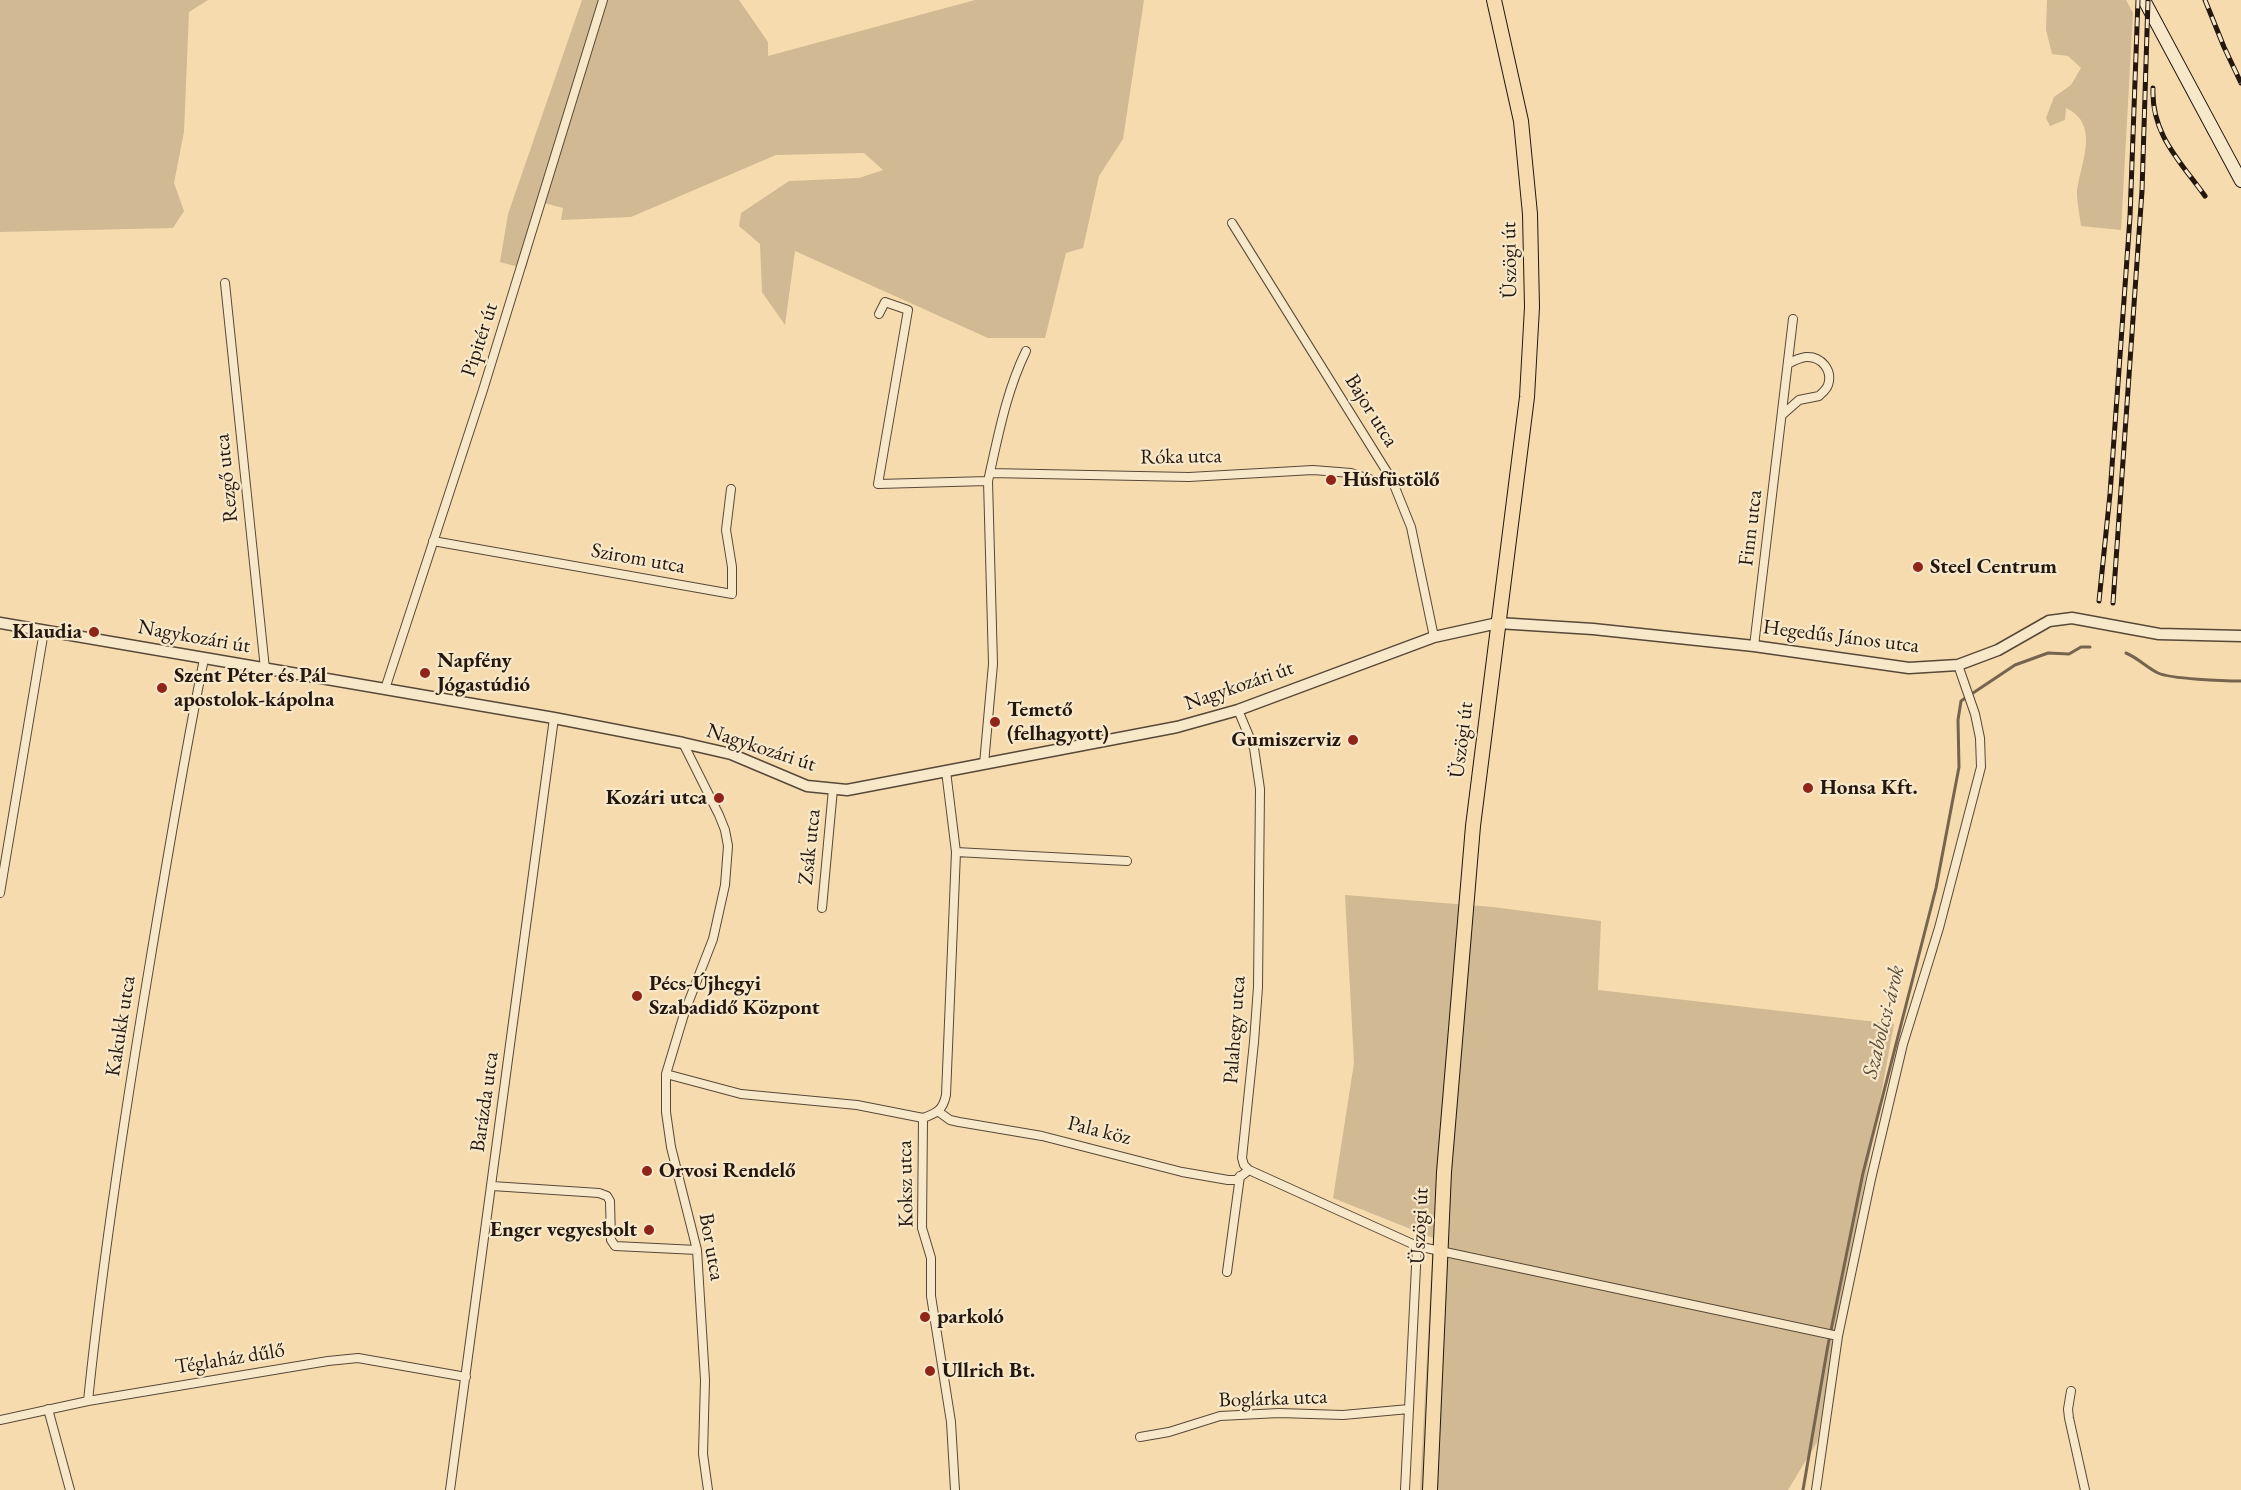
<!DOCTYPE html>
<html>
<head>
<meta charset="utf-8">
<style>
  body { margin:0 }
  canvas { display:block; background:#f5dbae }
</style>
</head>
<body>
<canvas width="2241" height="1490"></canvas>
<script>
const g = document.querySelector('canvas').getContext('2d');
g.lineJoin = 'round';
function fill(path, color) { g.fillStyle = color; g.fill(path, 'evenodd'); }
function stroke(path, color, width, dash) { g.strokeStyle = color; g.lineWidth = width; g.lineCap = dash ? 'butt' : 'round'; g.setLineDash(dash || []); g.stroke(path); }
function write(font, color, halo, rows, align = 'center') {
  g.font = font + ' "EB Garamond",serif'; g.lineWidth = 4.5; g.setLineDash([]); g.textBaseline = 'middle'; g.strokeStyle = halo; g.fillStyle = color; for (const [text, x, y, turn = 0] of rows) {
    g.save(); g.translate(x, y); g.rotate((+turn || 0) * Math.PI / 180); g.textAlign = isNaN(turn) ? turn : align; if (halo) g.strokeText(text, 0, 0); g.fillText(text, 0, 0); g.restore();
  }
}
fill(new Path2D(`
  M0,0H208L189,12L184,132L174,183L184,211L173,228L0,232Z
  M582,0H739L768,42V56L975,0H1144L1123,139L1099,176L1083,248L1066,253L1045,338H988L795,251L785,325L762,292L760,244L739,226L741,213L789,181L859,178L883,170L864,153L776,155L631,217L561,220L563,208L544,203L526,269L500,262L508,214Z
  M2047,0H2126L2133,13L2121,230L2081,226C2080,216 2077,204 2077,193C2079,166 2102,125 2066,108L2065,120L2050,126L2046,118L2054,97L2071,85L2081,68L2068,56L2052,54L2046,30Z
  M1345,895L1493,907L1601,921L1598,990L1894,1024L1817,1442L1788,1490H1420L1433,1238L1333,1198L1354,1063Z`), '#d1ba93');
stroke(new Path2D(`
  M2126,653C2138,658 2146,667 2158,673C2171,679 2224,681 2241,681
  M1803,1490L1828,1345L1863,1173L1936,888L1959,767L1958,720L1961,701L2015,665L2048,653L2069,654L2081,647H2090`), '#76644e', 3);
const minor = new Path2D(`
  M1232,223L1392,480L1411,527L1434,637
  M225,283L265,669
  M879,314L885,302L908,310L878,484L988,481C998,437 1006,392 1026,351
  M1782,415L1799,400L1819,396C1822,393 1827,389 1828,385C1833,370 1821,356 1806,357C1799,358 1793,361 1788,364
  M990,473L1189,477L1313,470L1351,473L1372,480H1392
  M433,541L732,594V567L726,530L731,489
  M1754,646L1793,319
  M385,689L483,390L603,0
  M1238,710L1254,748L1260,789L1258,987L1254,1042L1242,1158L1244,1165L1249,1170L1417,1246L1838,1336
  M683,743L719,815L725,830L728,846L725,885L713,939L685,1011L666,1074V1112L671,1147L697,1250L705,1380L703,1454L708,1490
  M984,764L993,664L988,481
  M946,771L956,852L946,1095C943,1110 937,1113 923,1118L922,1228L931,1258V1296L951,1422L955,1490
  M956,852L1127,861
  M0,893L44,631
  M822,908L833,789
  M666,1074L741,1094L857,1105L923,1118
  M939,1112L950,1120L959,1122L1042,1136L1182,1172L1228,1180H1236L1249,1170
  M492,1186L599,1193L607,1196L610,1201L611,1240L615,1246L697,1250
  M1227,1272L1240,1176
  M2071,1391L2068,1409L2069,1418L2085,1490
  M88,1401C103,1255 125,1112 149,968C166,865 183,762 204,659
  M48,1409L70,1490
  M0,1420L88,1401L328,1361L358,1358L466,1377
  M1140,1437L1169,1432L1220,1416L1279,1413L1343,1415L1409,1409
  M450,1490L554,718
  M1405,1490L1417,1246
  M1816,1490L1838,1336L1871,1179L1903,1044L1939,928L1981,767L1980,738L1975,714L1958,665`);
const tertiary = new Path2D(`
  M0,623L554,718L683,743L731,754L807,786L847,790L1177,727L1238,710L1434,637L1498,623L1593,629L1754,646L1909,668L1958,665L1998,650L2049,621L2072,618L2159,634L2241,636`);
const secondary = new Path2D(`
  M2144,0L2241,181`);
const primary = new Path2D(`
  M1430,1490L1444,1172L1473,826L1527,397L1532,307L1530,214L1521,121L1494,0`);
stroke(minor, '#584837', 10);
stroke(tertiary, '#584837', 13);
stroke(secondary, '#23170f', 14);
stroke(primary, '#23170f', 16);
stroke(minor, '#f8e8ca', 8);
stroke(tertiary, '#f8e8ca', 10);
stroke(secondary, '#f8e8ca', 12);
stroke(primary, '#f5dbae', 14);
const rail = new Path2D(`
  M2205,0L2224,47L2241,83
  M2153,88C2151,134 2180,161 2205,196
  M2099,601L2110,494L2130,217L2138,0
  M2113,603L2142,191L2148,0`);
stroke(rail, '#23170f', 5);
stroke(rail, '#f8e8ca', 3, [9]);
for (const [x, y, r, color] of [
  [1331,480,6,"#8f2418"],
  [1918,567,6,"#8f2418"],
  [94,632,6,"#8f2418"],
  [425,673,6,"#8f2418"],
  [162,688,6,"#8f2418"],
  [995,722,6,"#8f2418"],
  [1353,740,6,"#8f2418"],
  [1808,788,6,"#8f2418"],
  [719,798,6,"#8f2418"],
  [637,996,6,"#8f2418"],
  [647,1171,6,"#8f2418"],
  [649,1230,6,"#8f2418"],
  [925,1317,6,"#8f2418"],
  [930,1371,6,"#8f2418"]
]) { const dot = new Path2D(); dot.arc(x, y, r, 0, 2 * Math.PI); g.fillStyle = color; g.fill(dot); stroke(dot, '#f8e8ca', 2); }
write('21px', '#23170f', '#f8e8ca', [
  ["Üszögi út",1510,260,-91],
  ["Pipitér út",480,340,-72],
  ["Bajor utca",1371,411,58],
  ["Róka utca",1181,457,-1],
  ["Rezgő utca",227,478,-96],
  ["Finn utca",1751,528,-83],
  ["Szirom utca",638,559,10],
  ["Nagykozári út",194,637,10],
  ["Hegedűs János utca",1841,637,7],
  ["Nagykozári út",1239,686,-19],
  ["Üszögi út",1462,740,-83],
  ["Nagykozári út",761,748,18],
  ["Zsák utca",810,847,-84],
  ["Kakukk utca",121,1026,-81],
  ["Palahegy utca",1235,1030,-86],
  ["Barázda utca",485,1102,-82],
  ["Pala köz",1099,1131,14],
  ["Koksz utca",906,1184,-91],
  ["Üszögi út",1420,1226,-87],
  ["Bor utca",711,1247,80],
  ["Téglaház dűlő",230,1359,-9],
  ["Boglárka utca",1273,1399,-2]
]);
write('bold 21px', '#23170f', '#f8e8ca', [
  ["Húsfüstölő",1343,480],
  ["Steel Centrum",1930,567],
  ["Klaudia",82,632,"right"],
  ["Napfény",437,661],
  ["Jógastúdió",437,685],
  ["Szent Péter és Pál",174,676],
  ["apostolok-kápolna",174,700],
  ["Temető",1007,710],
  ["(felhagyott)",1007,734],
  ["Gumiszerviz",1341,740,"right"],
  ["Honsa Kft.",1820,788],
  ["Kozári utca",707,798,"right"],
  ["Pécs-Újhegyi",649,984],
  ["Szabadidő Központ",649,1008],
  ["Orvosi Rendelő",659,1171],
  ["Enger vegyesbolt",637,1230,"right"],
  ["parkoló",937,1317],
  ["Ullrich Bt.",942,1371]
], 'left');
write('italic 22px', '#5b4b39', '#f8e8ca', [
  ["Szabolcsi-árok",1884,1022,-76]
]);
</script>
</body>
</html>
